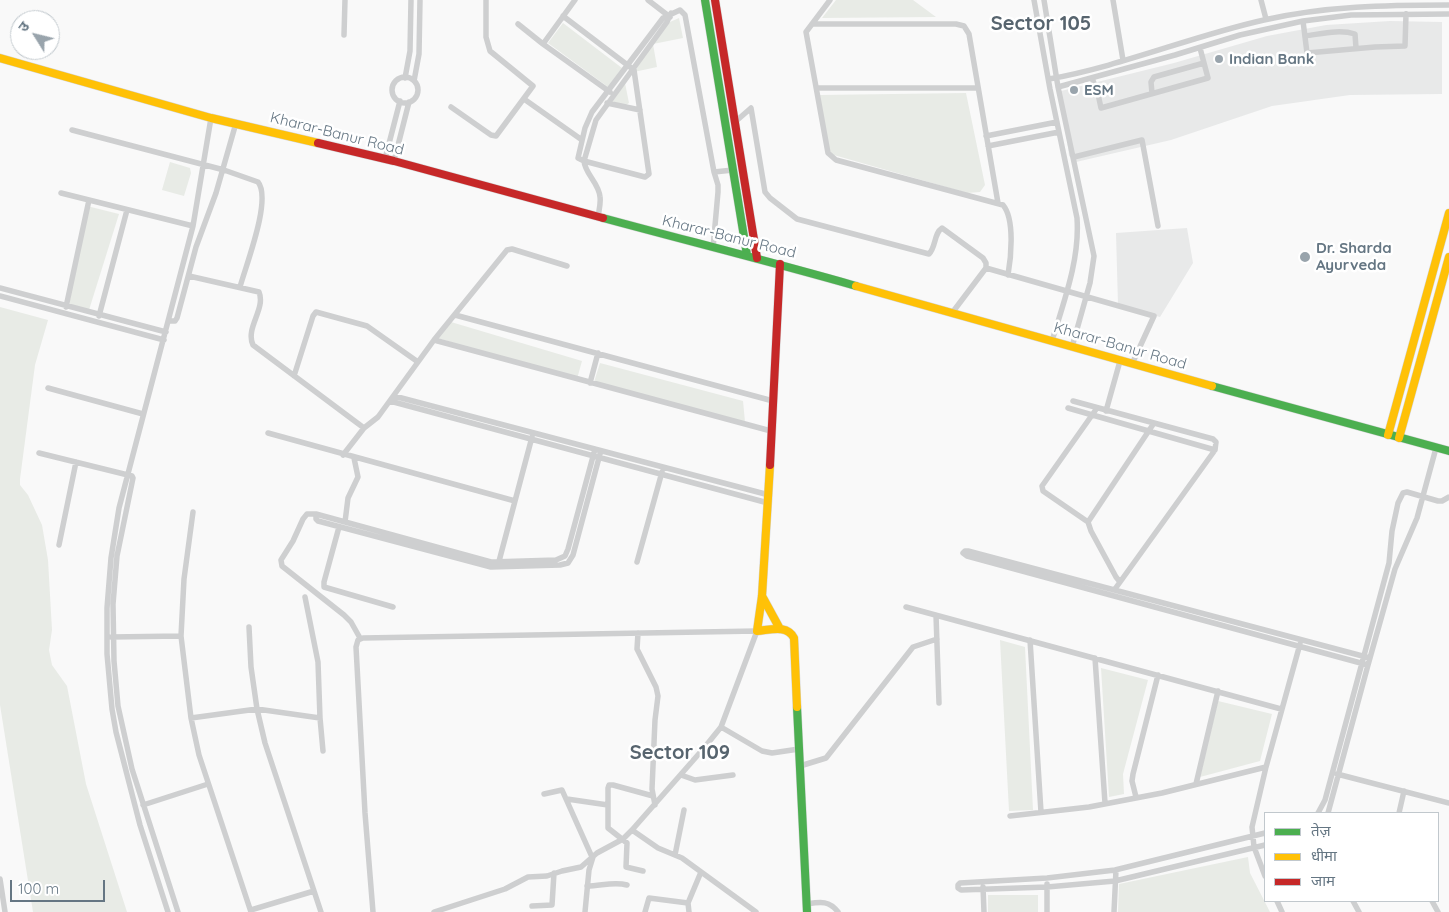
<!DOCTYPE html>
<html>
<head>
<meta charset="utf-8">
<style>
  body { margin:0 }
  #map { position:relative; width:1449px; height:912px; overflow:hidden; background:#f9f9f9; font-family:Quicksand,"Noto Sans Devanagari",sans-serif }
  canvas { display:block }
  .legend { position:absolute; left:1264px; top:812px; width:175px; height:90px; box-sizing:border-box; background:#fff; border:1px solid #c1c8cd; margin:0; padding:6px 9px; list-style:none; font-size:15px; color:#657683 }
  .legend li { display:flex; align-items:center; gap:10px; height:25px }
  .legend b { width:25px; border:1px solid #c1c8cd }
  .north { position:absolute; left:10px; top:10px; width:50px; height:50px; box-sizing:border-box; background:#fff; border:1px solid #c1c8cd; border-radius:50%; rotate:306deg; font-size:14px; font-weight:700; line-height:20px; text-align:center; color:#657683 }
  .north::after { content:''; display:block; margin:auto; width:18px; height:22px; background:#99a4ac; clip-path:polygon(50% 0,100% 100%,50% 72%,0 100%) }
  .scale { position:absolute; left:10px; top:880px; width:95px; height:22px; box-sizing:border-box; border:2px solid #657683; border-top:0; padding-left:6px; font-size:15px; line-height:18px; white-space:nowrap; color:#657683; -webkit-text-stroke:4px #fff; paint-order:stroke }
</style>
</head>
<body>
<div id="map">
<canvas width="1449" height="912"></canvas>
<ul class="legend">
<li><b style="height:6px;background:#4caf50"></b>तेज़</li>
<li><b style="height:6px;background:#ffc107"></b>धीमा</li>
<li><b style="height:6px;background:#c62828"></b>जाम</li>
</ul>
<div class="north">उ</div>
<div class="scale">100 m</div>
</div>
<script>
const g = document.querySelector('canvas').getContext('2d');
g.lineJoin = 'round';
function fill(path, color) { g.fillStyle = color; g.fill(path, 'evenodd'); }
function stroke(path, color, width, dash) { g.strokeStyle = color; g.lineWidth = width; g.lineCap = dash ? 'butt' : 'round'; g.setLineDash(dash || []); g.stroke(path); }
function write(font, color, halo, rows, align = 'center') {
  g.font = font + ' Quicksand,sans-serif'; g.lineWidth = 5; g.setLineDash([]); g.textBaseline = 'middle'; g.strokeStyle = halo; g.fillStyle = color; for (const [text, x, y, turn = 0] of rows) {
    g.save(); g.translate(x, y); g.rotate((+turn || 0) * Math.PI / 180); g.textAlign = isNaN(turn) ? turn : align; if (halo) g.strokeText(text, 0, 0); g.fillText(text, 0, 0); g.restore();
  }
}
fill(new Path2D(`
  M1390,21L1442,22V94L1350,95L1272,106L1171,140L1076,162L1069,156L1061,91L1174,63L1267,36L1326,25Z
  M1187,228L1193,263L1160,317L1118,305L1116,233Z`), '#e8e9e9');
fill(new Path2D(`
  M836,0H913L936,17L822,18Z
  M679,18L683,38L653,44L657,67L634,72L665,26L670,22Z
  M563,23L622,68L608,87L548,43Z
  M625,83L629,103L626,105L612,102Z
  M966,93L985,185L980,192L967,193L827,153L820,95Z
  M170,162L190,168L191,173L184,196L162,190Z
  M87,206L119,214L89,310L69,305Z
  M0,307L48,320L35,365L20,479V485L28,495L42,525L48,560L52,630L49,650L52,665L67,686L86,784L127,912H33L0,705Z
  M451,322L582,361L577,379L437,338Z
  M600,363L743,401L745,422L594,382Z
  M1000,640L1025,647L1033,810L1009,811Z
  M1101,668L1148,680L1123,774L1124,794L1109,797Z
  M1218,701L1272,714L1260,761L1200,777Z
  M1248,857L1250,873L1270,912H1118L1119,884Z
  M988,895H1038V912H988Z`), '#e8ebe6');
const fast = new Path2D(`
  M705,0L747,255
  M603,218C688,241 772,262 856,286
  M1212,386L1449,451
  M797,707L807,912`);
const slow = new Path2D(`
  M0,58L211,118L318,143
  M856,286L1212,386
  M1388,435L1449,213
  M1399,438L1449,257
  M770,465L762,596L757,631C770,630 787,624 794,638L797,707
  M762,596L780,629`);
const jam = new Path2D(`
  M715,0L757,258
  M318,143L394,161L603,218
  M770,465L780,264`);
stroke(fast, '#d5d6d7', 9);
stroke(slow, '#d5d6d7', 9);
stroke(jam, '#d5d6d7', 9);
stroke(new Path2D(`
  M648,0L670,17
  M830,0L806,32L828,153L836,160L1003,205C1015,219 1011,258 1008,275
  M1034,0L1050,89L1077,218C1080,259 1064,301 1052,341
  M1044,0L1058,87L1094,256L1090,283L1072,347
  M1113,0L1123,60
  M1261,0L1266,19
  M671,13L667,22L596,120L584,161L578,158L585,128L592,112L663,18L680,10L685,15L714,172
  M563,16L634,70L649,174L645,177L584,161C585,174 599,183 600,197C601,203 599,210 598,217
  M1303,21L1307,53L1375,47L1405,46L1406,14
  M518,24L543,44L610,92
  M812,24H956L964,26L969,34L998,203
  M344,35L345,0
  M1305,36C1321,34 1339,29 1355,34L1356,48
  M543,44L575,0
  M392 90a13 13 0 1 1 26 0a13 13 0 1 1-26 0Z
  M405,78L410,51L411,0
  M1092,78L1098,94L1101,108L1208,78L1200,48
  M1049,79C1122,66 1192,36 1264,20C1325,6 1387,5 1449,5
  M414,81L419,54L420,0
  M1058,87L1175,55L1240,35L1303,21L1351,15L1449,14
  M817,88H978
  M1152,93L1151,82L1154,77L1204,63
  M524,99L582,140
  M607,103L640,110
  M451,107L491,135L496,136L533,86L490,51L486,37V0
  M735,122L751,108L765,192L770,198L797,219L929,254C936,247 934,233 942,228L983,258L986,263V268L1154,316L1132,364
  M72,130L224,170L258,182C272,199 246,265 240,287
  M986,136L1057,122
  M988,146L1059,132
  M1074,157L1142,140L1158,226
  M385,159L400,101
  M394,161L409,102
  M61,193L193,226
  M713,248L718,192V185L714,172L733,170
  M189,276L259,292C266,309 245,328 253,345L364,428
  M0,288L166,332
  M0,296L164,340
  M66,307L89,200
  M952,313L986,268
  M455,315L773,401
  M99,316L127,210
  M169,321H175L177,318L196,247L216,193L236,123
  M434,340L771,431
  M294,376L313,316L316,312L367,326L418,362
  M590,383L598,353
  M48,388L143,414
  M394,396L769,495
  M390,401L768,503
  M1073,401L1213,439L1216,442L1215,450L1115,589
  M1068,408L1215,450
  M1106,411L1120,361
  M268,433L515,501
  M39,453L132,476L133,478L117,556L113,604L114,661L118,706L132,769L178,912
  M343,455L364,428L378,417L434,340L507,250L512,249L567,266
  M193,512L184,579L181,636L191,718L199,755L251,912
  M316,514V519L318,521L491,567L560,565L568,563L573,555L600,454
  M345,522L348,498L358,477L354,458
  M1088,522L1043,491L1042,486L1097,408
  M339,527L324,582V587L393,607
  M59,545L76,462
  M637,562L662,472
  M498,565L532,437
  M1120,582L1116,577L1091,531L1088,522L1154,423
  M305,597L318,662L320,718L323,751
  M906,607L1281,709
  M936,615L939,703
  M249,627L251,667L257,709L265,743L321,912
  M638,633L637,649L656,687L658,696L655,720L652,789L655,805
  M111,637L181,636
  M360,638L351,622L344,615L282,566L281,560L293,541L303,519L307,514H316L491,562L556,560L565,556L568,549L595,449
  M1030,640L1041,812
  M1095,658L1105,803
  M1368,665L967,556L963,553L965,551H968L1370,658
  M191,718L257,709L320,718
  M721,727L762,751L772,753L799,749
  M800,766L826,758L913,647L937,639
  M1337,774L1449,803
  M681,775L695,780L733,775
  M1196,784L1218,691
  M544,794L562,790L592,857
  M1136,797L1132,781L1133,774L1158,675
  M567,799L608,805
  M143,805L208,784
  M1318,813L1325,800L1389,563L1392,531L1398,503L1403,493L1407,492L1438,501H1442L1449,497
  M1328,813L1368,665L1395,569L1417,518L1436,448
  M1399,813L1404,791
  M1010,816L1089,807L1162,793L1266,767
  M632,830L658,848L682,858L756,912
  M1265,833L1115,870L1047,878L960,883L958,885V888L961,890L1047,887L1115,881L1265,845
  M675,855L684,810
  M643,871L626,867L627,843L608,828V788L609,785H613L653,796
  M1265,876L1254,847L1252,827L1266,767L1300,644
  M0,879L5,912
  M1047,884V912
  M587,886C601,886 614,881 627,885
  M983,887L984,912
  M1277,901L1282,912
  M1353,901L1359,912
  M1432,901L1438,912
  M806,904C820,902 829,900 838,912
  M532,906L552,905L554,873
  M251,910L314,891
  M168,912L140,825L116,732L112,709L107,654V608L111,558L119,508L193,226L211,118
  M373,912L365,813L356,647L358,640L363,638L757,631L721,727L704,748L632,830L623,839L597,853L581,867L562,871L547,876L528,877L505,889L434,912
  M585,912L589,870L593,857
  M645,912L649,898L688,903
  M689,912L688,903L701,872
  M1114,912L1116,870`), '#cecfd0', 5.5);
stroke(fast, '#4caf50', 8);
stroke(slow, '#ffc107', 8);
stroke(jam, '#c62828', 8);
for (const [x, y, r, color] of [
  [1219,59,5,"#99a4ac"],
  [1074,90,5,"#99a4ac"],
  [1305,257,6,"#99a4ac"]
]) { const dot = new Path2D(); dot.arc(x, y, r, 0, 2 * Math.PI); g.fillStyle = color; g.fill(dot); stroke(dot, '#fff', 2); }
write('bold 15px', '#657683', '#fff', [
  ["Indian Bank",1229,59],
  ["ESM",1084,90],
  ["Dr. Sharda",1316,248],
  ["Ayurveda",1316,265]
], 'left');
write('15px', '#657683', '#fff', [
  ["Kharar-Banur Road",337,134,14],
  ["Kharar-Banur Road",729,237,14],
  ["Kharar-Banur Road",1120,346,16]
]);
write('bold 20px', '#57646e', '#fff', [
  ["Sector 105",1041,24],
  ["Sector 109",680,753]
]);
</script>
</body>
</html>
